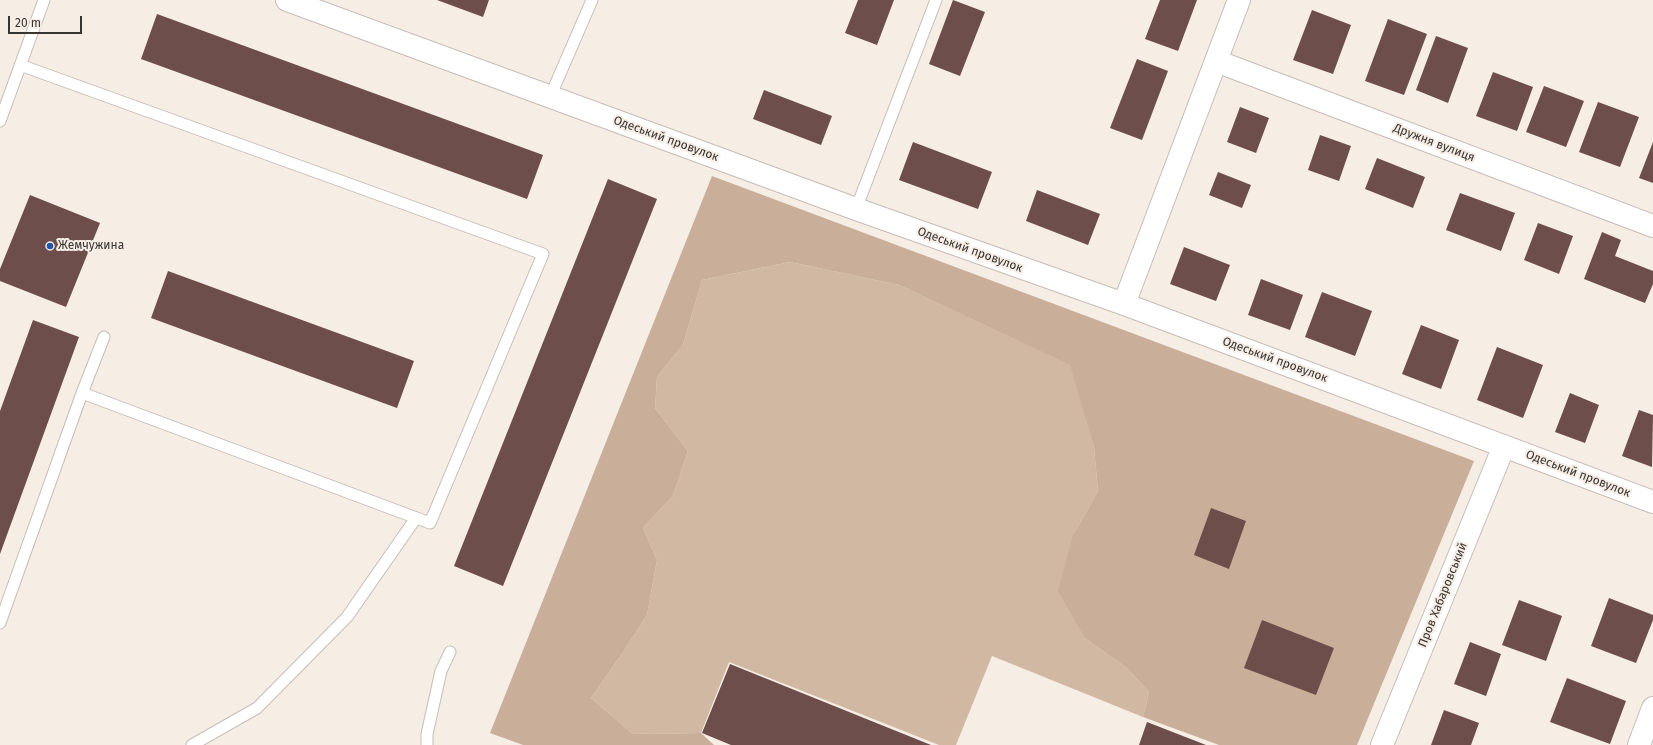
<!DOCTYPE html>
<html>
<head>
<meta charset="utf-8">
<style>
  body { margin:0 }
  #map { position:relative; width:1653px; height:745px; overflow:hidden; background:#f6ede5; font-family:"Fira Sans",sans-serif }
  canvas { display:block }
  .scale { position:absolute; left:8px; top:16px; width:74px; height:18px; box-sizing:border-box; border:2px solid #383431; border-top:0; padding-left:5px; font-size:12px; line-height:14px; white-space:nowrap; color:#383431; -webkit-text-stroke:3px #f6ede5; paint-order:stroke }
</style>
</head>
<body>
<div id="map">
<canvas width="1653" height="745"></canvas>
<div class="scale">20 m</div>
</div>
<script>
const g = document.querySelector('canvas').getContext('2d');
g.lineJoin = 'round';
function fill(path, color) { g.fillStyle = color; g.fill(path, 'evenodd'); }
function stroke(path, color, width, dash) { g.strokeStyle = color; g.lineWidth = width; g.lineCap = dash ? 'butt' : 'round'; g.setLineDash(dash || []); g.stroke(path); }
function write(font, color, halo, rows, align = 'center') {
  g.font = font + ' "Fira Sans",sans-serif'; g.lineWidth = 4; g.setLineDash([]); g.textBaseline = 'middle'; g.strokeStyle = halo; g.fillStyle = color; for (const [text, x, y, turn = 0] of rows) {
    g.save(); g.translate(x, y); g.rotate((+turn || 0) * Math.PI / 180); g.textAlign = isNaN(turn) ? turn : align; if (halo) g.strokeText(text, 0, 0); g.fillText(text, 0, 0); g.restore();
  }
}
fill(new Path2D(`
  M790,262L899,285L1071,365L1094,448L1098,491L1073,535L1086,639L1127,668L1149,692L1143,717L992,656L956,745H939L729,662L701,733L633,734L591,698L624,651L647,615L657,560L643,528L673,496L688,451L655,408L657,377L683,345L702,280Z`), '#d1b8a3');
fill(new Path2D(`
  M712,176L1474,461L1357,745H1219L1143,717L1149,692L1127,668L1086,639L1058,591L1073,535L1098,491L1094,448L1070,365L899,285L790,262L702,280L683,345L657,377L655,408L688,451L673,496L643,528L657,560L647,615L624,651L591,698L633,734L701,733L714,745H523L490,733Z`), '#c9af99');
fill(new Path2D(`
  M437,0H489L483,17Z
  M858,0H894L877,45L845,33Z
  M953,0L985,12L960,76L929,64Z
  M1160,0H1197L1178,51L1145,39Z
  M1312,10L1351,25L1333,74L1293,60Z
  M157,14L543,155L527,199L141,59Z
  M1388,19L1427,34L1404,95L1365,81Z
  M1436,36L1468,48L1448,103L1416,90Z
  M1137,59L1168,71L1142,140L1110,128Z
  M1493,72L1533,87L1517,131L1476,116Z
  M1544,86L1584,101L1566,147L1526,132Z
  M764,90L832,116L821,145L753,119Z
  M1598,102L1639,117L1620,167L1579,152Z
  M1240,107L1269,118L1256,153L1227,142Z
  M1320,135L1351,146L1339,181L1308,170Z
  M913,142L992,172L978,209L899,180Z
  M1653,142V183L1639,178Z
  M1377,158L1425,177L1413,208L1365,189Z
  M1218,172L1251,185L1242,208L1209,195Z
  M608,179L657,199L503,586L454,566Z
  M1037,190L1100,214L1088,245L1026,221Z
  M1460,193L1515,213L1501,251L1446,230Z
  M30,195L100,223L66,307L0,281V269Z
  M1538,223L1573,236L1559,274L1524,260Z
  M1602,232L1621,240L1615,256L1653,271V284L1645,303L1584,279Z
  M1184,247L1230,265L1216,301L1170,284Z
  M168,271L414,361L397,408L151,318Z
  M1261,279L1303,295L1290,330L1248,315Z
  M1322,292L1372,311L1355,356L1305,337Z
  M33,320L79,337L0,554V411Z
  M1421,325L1459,340L1441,389L1402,374Z
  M1497,347L1543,365L1523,418L1477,400Z
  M1570,393L1599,405L1585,443L1555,432Z
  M1639,410L1653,415L1652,467L1622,456Z
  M1211,508L1246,521L1229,569L1194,555Z
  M1609,598L1653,615V620L1636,663L1591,646Z
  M1519,600L1562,616L1546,661L1502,645Z
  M1262,620L1334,648L1316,695L1244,668Z
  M1470,642L1501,654L1486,696L1454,684Z
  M730,664L931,745H731L702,733Z
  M1567,678L1626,701L1610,744L1550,722Z
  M1444,710L1479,723L1471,745H1431Z
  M1147,722L1206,745H1139Z`), '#6e4e4a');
const service = new Path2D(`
  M20,65L543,254L430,523L82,393L104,337
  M550,97L592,0
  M0,121L44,0
  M856,209L936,0
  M0,623L82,393
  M192,745L257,708L347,617L416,518
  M427,745V734L441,671L450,652`);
const minor = new Path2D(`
  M287,0L856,209L1124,304L1653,502
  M1216,61L1653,226
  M1124,304L1239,0
  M1382,745L1504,446
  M1639,745L1653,708`);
stroke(service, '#c6bdb6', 13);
stroke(minor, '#c6bdb6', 24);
stroke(service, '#fff', 11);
stroke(minor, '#fff', 22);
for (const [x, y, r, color] of [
  [50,246,4,"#1e56a8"]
]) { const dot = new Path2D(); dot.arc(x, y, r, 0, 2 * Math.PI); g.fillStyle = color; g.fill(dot); stroke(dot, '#f6ede5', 1.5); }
write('12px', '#383431', '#f6ede5', [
  ["Одеський провулок",666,139,20],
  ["Дружня вулиця",1434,143,21],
  ["Одеський провулок",970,250,20],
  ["Одеський провулок",1275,360,20],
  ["Одеський провулок",1578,474,21],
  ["Пров Хабаровський",1443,595,-68]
]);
write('12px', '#383431', '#f6ede5', [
  ["Жемчужина",58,246]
], 'left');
</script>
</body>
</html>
